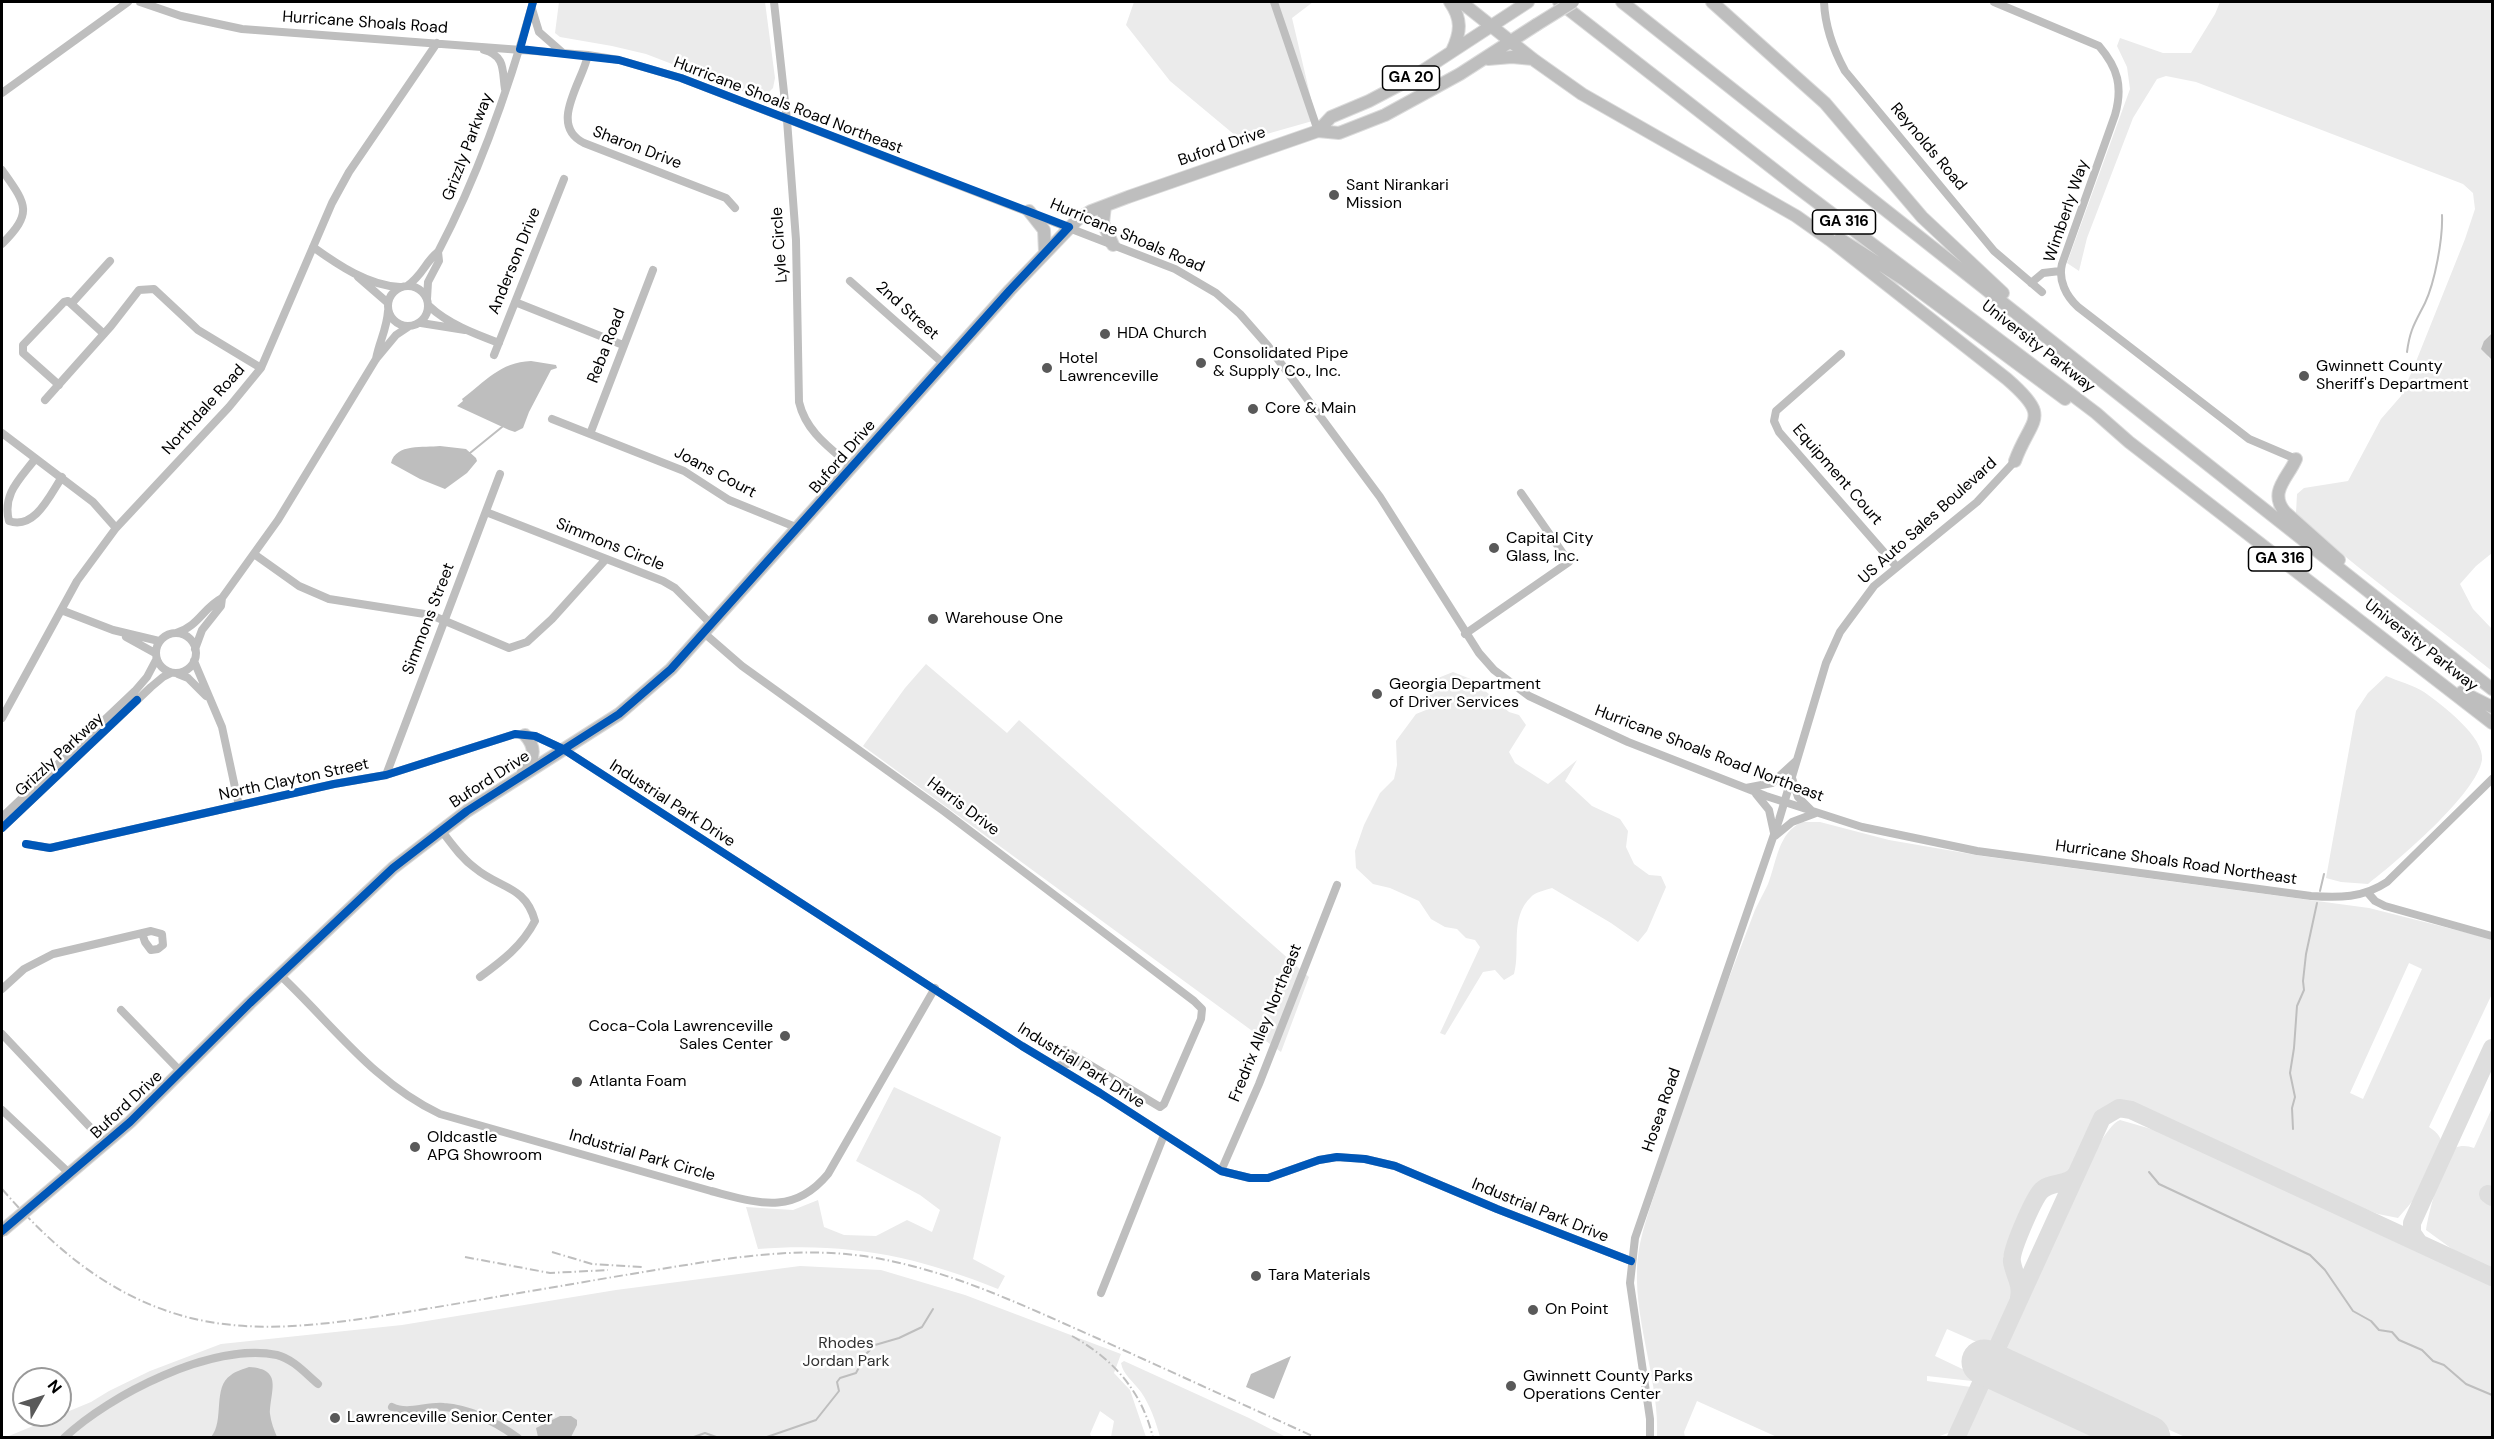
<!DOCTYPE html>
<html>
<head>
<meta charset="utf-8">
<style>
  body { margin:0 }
  #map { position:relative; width:2494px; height:1439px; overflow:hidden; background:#fff; font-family:"DM Sans",sans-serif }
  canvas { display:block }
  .frame { position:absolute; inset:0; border:3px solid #000; pointer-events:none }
  .north { position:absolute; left:12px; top:1367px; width:60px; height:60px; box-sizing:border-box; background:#fff; border:2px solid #999; border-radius:50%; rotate:51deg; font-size:16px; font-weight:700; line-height:24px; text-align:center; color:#000 }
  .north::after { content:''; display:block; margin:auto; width:21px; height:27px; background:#595959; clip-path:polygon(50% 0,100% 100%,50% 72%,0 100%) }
</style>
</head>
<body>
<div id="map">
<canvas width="2494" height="1439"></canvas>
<div class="frame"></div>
<div class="north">N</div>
</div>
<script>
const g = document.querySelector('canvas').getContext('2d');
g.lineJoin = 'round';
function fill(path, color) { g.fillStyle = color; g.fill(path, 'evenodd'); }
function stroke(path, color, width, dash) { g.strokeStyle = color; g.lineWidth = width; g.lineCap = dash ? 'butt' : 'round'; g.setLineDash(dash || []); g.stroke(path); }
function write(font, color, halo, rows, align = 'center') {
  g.font = font + ' "DM Sans",sans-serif'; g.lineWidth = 5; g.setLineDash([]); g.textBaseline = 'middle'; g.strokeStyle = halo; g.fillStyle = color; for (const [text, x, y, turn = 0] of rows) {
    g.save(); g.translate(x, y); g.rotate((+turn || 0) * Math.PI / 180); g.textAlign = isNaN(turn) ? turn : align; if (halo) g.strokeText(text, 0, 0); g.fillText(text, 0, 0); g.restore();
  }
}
fill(new Path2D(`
  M559,2H765L775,78L773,88L765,96L750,94L646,54L612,46L560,37L555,33Z
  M1134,2H1313L1292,18L1316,120L1242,141L1170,81L1126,25Z
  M2220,2H2492V332L2484,341L2488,357L2492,360V553L2476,566L2460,584L2473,609L2492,629V671C2427,618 2357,571 2296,513L2297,494L2304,488L2348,481L2381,419L2401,396L2413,369L2465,239L2475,209L2473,193L2463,184L2196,82L2166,76L2157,79L2133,118L2087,238L2079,271L2067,263L2130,89L2127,67L2117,46L2120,38L2163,53H2191L2215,14Z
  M926,664L1007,733L1019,720L1309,977L1281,1052L863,746L905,688Z
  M1453,672L1473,680L1509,712L1519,715L1526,725L1509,752L1515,763L1548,784L1577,760L1565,781L1592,806L1620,819L1628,831L1626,847L1634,864L1649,875L1661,876L1666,887L1647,931L1638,942L1611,923L1552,888C1546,890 1535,892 1531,897C1509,918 1521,949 1514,974L1504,980L1495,970L1483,972L1445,1035L1440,1033L1480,947L1475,940L1466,938L1457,929L1445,927L1431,919L1419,901L1390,888L1373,884L1356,868L1355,851L1364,825L1380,793L1394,779L1397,765L1396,741L1416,714L1431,708L1428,695L1438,678Z
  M2386,676C2398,681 2413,685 2424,692C2441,704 2485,737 2482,760C2476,795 2396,862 2368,884L2341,882L2326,878L2356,711L2368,693Z
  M1802,822H1820L1889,840L1982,856L2369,908L2492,939V994L2429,1127C2438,1133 2442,1137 2441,1148L2417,1196L2398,1218L2378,1214L2332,1196L2132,1104C2094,1096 2085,1142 2072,1170L2036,1184L2003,1257L2016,1292L1991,1345L1988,1347L1947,1329L1935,1356L1977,1376L1972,1381L1927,1376V1381L1971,1387L1951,1432L1934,1438L1777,1437L1697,1401L1684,1432L1685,1437L1657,1438C1660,1384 1635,1325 1637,1270C1638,1235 1653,1202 1663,1168C1690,1081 1722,996 1755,910C1759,901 1764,893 1768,884C1777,861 1778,833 1802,822ZM2409,963L2422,969L2363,1099L2350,1093Z
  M894,1087L1001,1137L973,1259L1005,1276L998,1289C916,1256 847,1242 758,1249L746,1207L793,1210L818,1200L824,1227L844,1235L876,1236L907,1220L932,1232L940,1210L920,1195L856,1161Z
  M2492,1108V1191L2483,1198L2492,1204V1270L2452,1249L2426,1230C2428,1214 2443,1157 2455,1148C2461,1145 2468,1146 2474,1148Z
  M2120,1120L2172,1135L2492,1282V1437H2185L2014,1359L2006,1348L2008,1334C2023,1301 2095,1128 2120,1120Z
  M800,1266L881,1270L965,1295L1121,1354L1114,1373L1130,1390L1146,1437H1111L1114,1421L1100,1411L1090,1434L1092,1438H4L91,1402L109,1391L150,1371L221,1344L402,1325L616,1290Z
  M1124,1361L1249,1418L1286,1437H1160C1156,1422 1150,1405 1141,1392C1134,1382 1123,1375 1121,1363Z
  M1998,1385L2112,1437H1962L1982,1394L1987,1388Z`), '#ebebeb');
fill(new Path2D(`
  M2492,333V360L2481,349L2484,341Z
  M531,361L556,365L557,368L551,370L529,412L523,428L515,432L509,430L457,406L463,401L462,399C485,382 500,362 531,361Z
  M440,446L466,449L476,458L477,461L467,473L445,489L420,479L391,463C396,443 424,448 440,446Z
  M1291,1356L1274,1399L1246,1387L1251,1374Z
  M249,1367C284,1369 270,1391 270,1414C271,1422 274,1430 277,1437H211C225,1421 212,1387 231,1375C236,1371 244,1369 249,1367Z
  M560,1416H571L577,1420V1425L571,1437H538L536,1428Z`), '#bebebe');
stroke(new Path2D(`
  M2407,352C2410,329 2415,323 2425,303C2435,282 2443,238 2442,215
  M470,453L502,427
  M2320,891L2324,874
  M2293,1129L2292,1108L2295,1097L2290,1073L2294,1048L2297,1006L2304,990L2303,981L2306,954L2317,903
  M2149,1172L2159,1184L2310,1255L2325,1270L2353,1311L2371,1321L2379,1330L2392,1332L2399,1340L2422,1350L2433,1361L2444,1365L2466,1384L2492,1395
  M691,1438L705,1433L719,1438
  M764,1438L816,1420L839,1391L837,1382L840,1378L856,1373L866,1354L875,1345L899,1338L922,1327L933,1309`), '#bebebe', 2);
stroke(new Path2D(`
  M2488,1194L2492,1197
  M2419,1243L2412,1233V1223L2492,1048
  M2019,1298C2022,1284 2014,1275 2012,1262C2010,1251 2033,1201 2040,1192C2050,1180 2068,1187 2077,1173
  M1956,1438L2102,1118L2119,1108L2131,1110L2492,1277`), '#dedede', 18);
stroke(new Path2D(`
  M1984,1362L2148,1438`), '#dedede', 45);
const highway = new Path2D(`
  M1450,2C1462,19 1461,32 1452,51
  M1461,2L1534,60L1582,94L1796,216L1830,240L2007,379C2053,419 2031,417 2015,461
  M1559,2L1794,185L2096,413L2129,442L2492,723
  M1622,2L2492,689
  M1712,2L1825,103L1922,217L2003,293
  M1488,59L1512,57L1533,59
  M1318,131L1331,117L1369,101L1407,81L1528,2
  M1105,206L1103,223L1113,245
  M1029,211L1044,230L1045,252
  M1840,239L1903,279L2065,399
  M2296,459C2288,478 2268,492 2285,512L2339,560
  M2462,692L2492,707
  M523,772C534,760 537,748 525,735
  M42,1197L130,1122L250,1003L393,868L467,811L619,714L671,669L1010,290L1078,219L1091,211L1128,197L1318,131L1339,133L1385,115L1460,74L1536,25`);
stroke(highway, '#dbdbdb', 14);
stroke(new Path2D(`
  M140,2L181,16L242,29L588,55L619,60L681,78L1175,269L1216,293L1240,314L1268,346L1380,497L1479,653L1494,670L1529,696L1628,742L1766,796L1862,827L1977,851L2311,896C2339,898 2363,898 2387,882L2492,779
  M774,2L787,120L796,240L799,402C806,432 830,448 852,467
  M1274,2L1318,131
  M1824,2C1825,26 1833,49 1845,71L1994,251L2042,292
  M1994,2L2099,46C2118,68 2123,87 2115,115L2062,264C2058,280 2066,296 2078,307L2249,439L2296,459
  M532,9L539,32L563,53
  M484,50C506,56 502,71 505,89
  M588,55C582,83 548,125 584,143L726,198L735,208
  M2,93L128,2
  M2,170C26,204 34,212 2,244
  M313,247C338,265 369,286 400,287
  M358,277L388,303
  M850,281L944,364
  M2031,283L2043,273L2060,271
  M388 306a20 20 0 1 1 40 0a20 20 0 1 1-40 0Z
  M407,286C423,275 425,262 438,252C480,172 509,88 533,2
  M427,299L428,282L439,261L438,252
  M515,302L623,345
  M72,303L110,261
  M429,306C448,324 475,334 499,343
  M421,323L465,330
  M1841,354L1776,411L1774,421L1779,432L1896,566
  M494,355L564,179
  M376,359C379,342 387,329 388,311
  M59,385L23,353V345L64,302L68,301L104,334
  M45,400L111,326L139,290L154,289L198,330L261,368
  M552,419L684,471L729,500L798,528
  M2,433L93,502L116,528
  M590,434L653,270
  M35,459C20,479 2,494 9,521C35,530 50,495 62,477
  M486,512L663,581L675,588L711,624
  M254,554L299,586L329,599L431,615L509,648L527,642L552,619L606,559
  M61,610L113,630L159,641
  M156 653a20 20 0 1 1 40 0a20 20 0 1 1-40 0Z
  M176,633C199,626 203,608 222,598L278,520L376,359L396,335L408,327
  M704,633L742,666L945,812L1194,1001L1202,1009L1201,1019L1164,1104L1160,1107L1065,1050
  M1465,634L1569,562L1521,493
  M126,637L155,653
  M195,649L202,630L221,606L222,598
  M194,661L222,727L239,806
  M178,674L188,678L206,696
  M2,718L77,581L116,528L229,407L261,368L332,203L349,172L437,43
  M386,775L500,474
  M1792,778L1798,797L1811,810
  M1746,788L1772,783L1796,761
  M1756,794L1769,810L1774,833
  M2,817L135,691L147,677L156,660
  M2,828L151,687L163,677L171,673
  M441,830C451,843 461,858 475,868C500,889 525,885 535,921C522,946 502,961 480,977
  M1775,836L1792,822L1816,813
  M26,844L50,848L334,784L386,775L515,734L535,736L563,749L1022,1046L1100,1093L1221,1171L1250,1178H1268L1319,1160L1337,1157L1365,1159L1395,1166L1497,1209L1631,1261
  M2368,893L2375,901L2385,906L2492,936
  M280,975C332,1024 374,1083 440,1114L711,1191C758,1203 793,1216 828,1174L935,988
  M2,989L24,969L53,954L151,931L162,934L163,945L158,949L151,950L145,942L142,933
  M121,1010L181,1072
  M2,1034L106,1144
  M1056,1066L1083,1061
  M2,1110L70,1174
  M1221,1171L1259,1084L1337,885
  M1101,1293L1164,1135
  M392,1407C408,1415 427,1405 444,1407C471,1409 496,1422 518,1438
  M64,1438C109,1395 213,1342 277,1355C293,1359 306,1374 318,1384
  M1650,1438V1419L1630,1283L1635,1238L1779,820L1826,663L1840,632L1874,586L1977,502L2015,461`), '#bebebe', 8);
stroke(highway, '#bebebe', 12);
stroke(new Path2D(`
  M2,1189C49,1243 101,1289 170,1312C248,1338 328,1324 407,1312C486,1299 565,1285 643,1272C711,1261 778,1248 846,1254C937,1263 1017,1303 1099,1339C1172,1372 1244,1405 1317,1438
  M552,1252L592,1264L642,1267
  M465,1257L550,1273L608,1270
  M1072,1336C1113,1359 1142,1391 1153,1438`), '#bebebe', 2, [9, 3, 1.5, 3]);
const highwayBridge = new Path2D(`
  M1536,25L1573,2
  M2,1231L42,1197`);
stroke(highwayBridge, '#dbdbdb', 14, []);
stroke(highwayBridge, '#bebebe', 12);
stroke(new Path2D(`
  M2,828L137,700
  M26,844L50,848L334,784L386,775L515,734L535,736L563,749L1022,1046L1100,1093L1221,1171L1250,1178H1268L1319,1160L1337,1157L1365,1159L1395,1166L1497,1209L1631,1261
  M2,1231L130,1122L250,1003L393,868L467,811L619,714L671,669L1010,290L1069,227L681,78L619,60L520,49L533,2`), '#0057b8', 8);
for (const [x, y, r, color] of [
  [1334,195,6,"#595959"],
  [1105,334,6,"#595959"],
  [1201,363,6,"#595959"],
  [1047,368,6,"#595959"],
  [2304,376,6,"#595959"],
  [1253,409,6,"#595959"],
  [1494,548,6,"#595959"],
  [933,619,6,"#595959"],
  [1377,694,6,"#595959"],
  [785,1036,6,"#595959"],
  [577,1082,6,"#595959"],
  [415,1147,6,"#595959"],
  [1256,1276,6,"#595959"],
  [1533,1310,6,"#595959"],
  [1511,1386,6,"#595959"],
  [335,1418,6,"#595959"]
]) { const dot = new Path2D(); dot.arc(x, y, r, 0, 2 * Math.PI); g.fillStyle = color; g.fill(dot); stroke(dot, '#fff', 2); }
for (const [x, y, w] of [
  [1411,78,57],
  [1844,222,63],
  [2280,559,63]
]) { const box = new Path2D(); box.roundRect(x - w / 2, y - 12, w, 24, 4.5); g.fillStyle = '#fff'; g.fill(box); stroke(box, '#000', 1.5); }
write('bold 15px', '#000', null, [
  ["GA 20",1411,78],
  ["GA 316",1844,222],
  ["GA 316",2280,559]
]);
write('16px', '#000', '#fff', [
  ["Hurricane Shoals Road",365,23,4],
  ["Hurricane Shoals Road Northeast",788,106,21],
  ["Grizzly Parkway",468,147,-69],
  ["Buford Drive",1222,147,-19],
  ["Reynolds Road",1928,147,50],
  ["Sharon Drive",637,148,21],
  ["Wimberly Way",2067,211,-71],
  ["Hurricane Shoals Road",1127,236,23],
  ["Lyle Circle",780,245,-94],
  ["Anderson Drive",515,261,-68],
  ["2nd Street",907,311,42],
  ["Reba Road",607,346,-69],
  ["University Parkway",2038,347,38],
  ["Northdale Road",204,410,-48],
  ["Buford Drive",843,457,-49],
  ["Joans Court",715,473,28],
  ["Equipment Court",1837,475,49],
  ["US Auto Sales Boulevard",1928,521,-42],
  ["Simmons Circle",610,545,22],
  ["Simmons Street",429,619,-69],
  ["University Parkway",2421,646,38],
  ["Hurricane Shoals Road Northeast",1709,754,21],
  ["Grizzly Parkway",60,755,-43],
  ["North Clayton Street",294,780,-12],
  ["Buford Drive",490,780,-33],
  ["Industrial Park Drive",672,804,33],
  ["Harris Drive",963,807,37],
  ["Hurricane Shoals Road Northeast",2176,863,8],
  ["Fredrix Alley Northeast",1266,1023,-68],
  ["Industrial Park Drive",1081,1066,32],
  ["Buford Drive",127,1105,-43],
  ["Hosea Road",1662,1110,-71],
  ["Industrial Park Circle",642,1156,16],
  ["Industrial Park Drive",1540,1211,22]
]);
write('16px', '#000', '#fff', [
  ["Sant Nirankari",1346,186],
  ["Mission",1346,204],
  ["HDA Church",1117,334],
  ["Consolidated Pipe",1213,354],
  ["& Supply Co., Inc.",1213,372],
  ["Hotel",1059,359],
  ["Lawrenceville",1059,377],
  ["Gwinnett County",2316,367],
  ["Sheriff's Department",2316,385],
  ["Core & Main",1265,409],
  ["Capital City",1506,539],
  ["Glass, Inc.",1506,557],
  ["Warehouse One",945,619],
  ["Georgia Department",1389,685],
  ["of Driver Services",1389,703],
  ["Coca-Cola Lawrenceville",773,1027,"right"],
  ["Sales Center",773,1045,"right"],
  ["Atlanta Foam",589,1082],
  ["Oldcastle",427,1138],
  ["APG Showroom",427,1156],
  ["Tara Materials",1268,1276],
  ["On Point",1545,1310],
  ["Gwinnett County Parks",1523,1377],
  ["Operations Center",1523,1395],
  ["Lawrenceville Senior Center",347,1418]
], 'left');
write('16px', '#323232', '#fff', [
  ["Rhodes",846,1344],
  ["Jordan Park",846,1362]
]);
</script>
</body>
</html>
